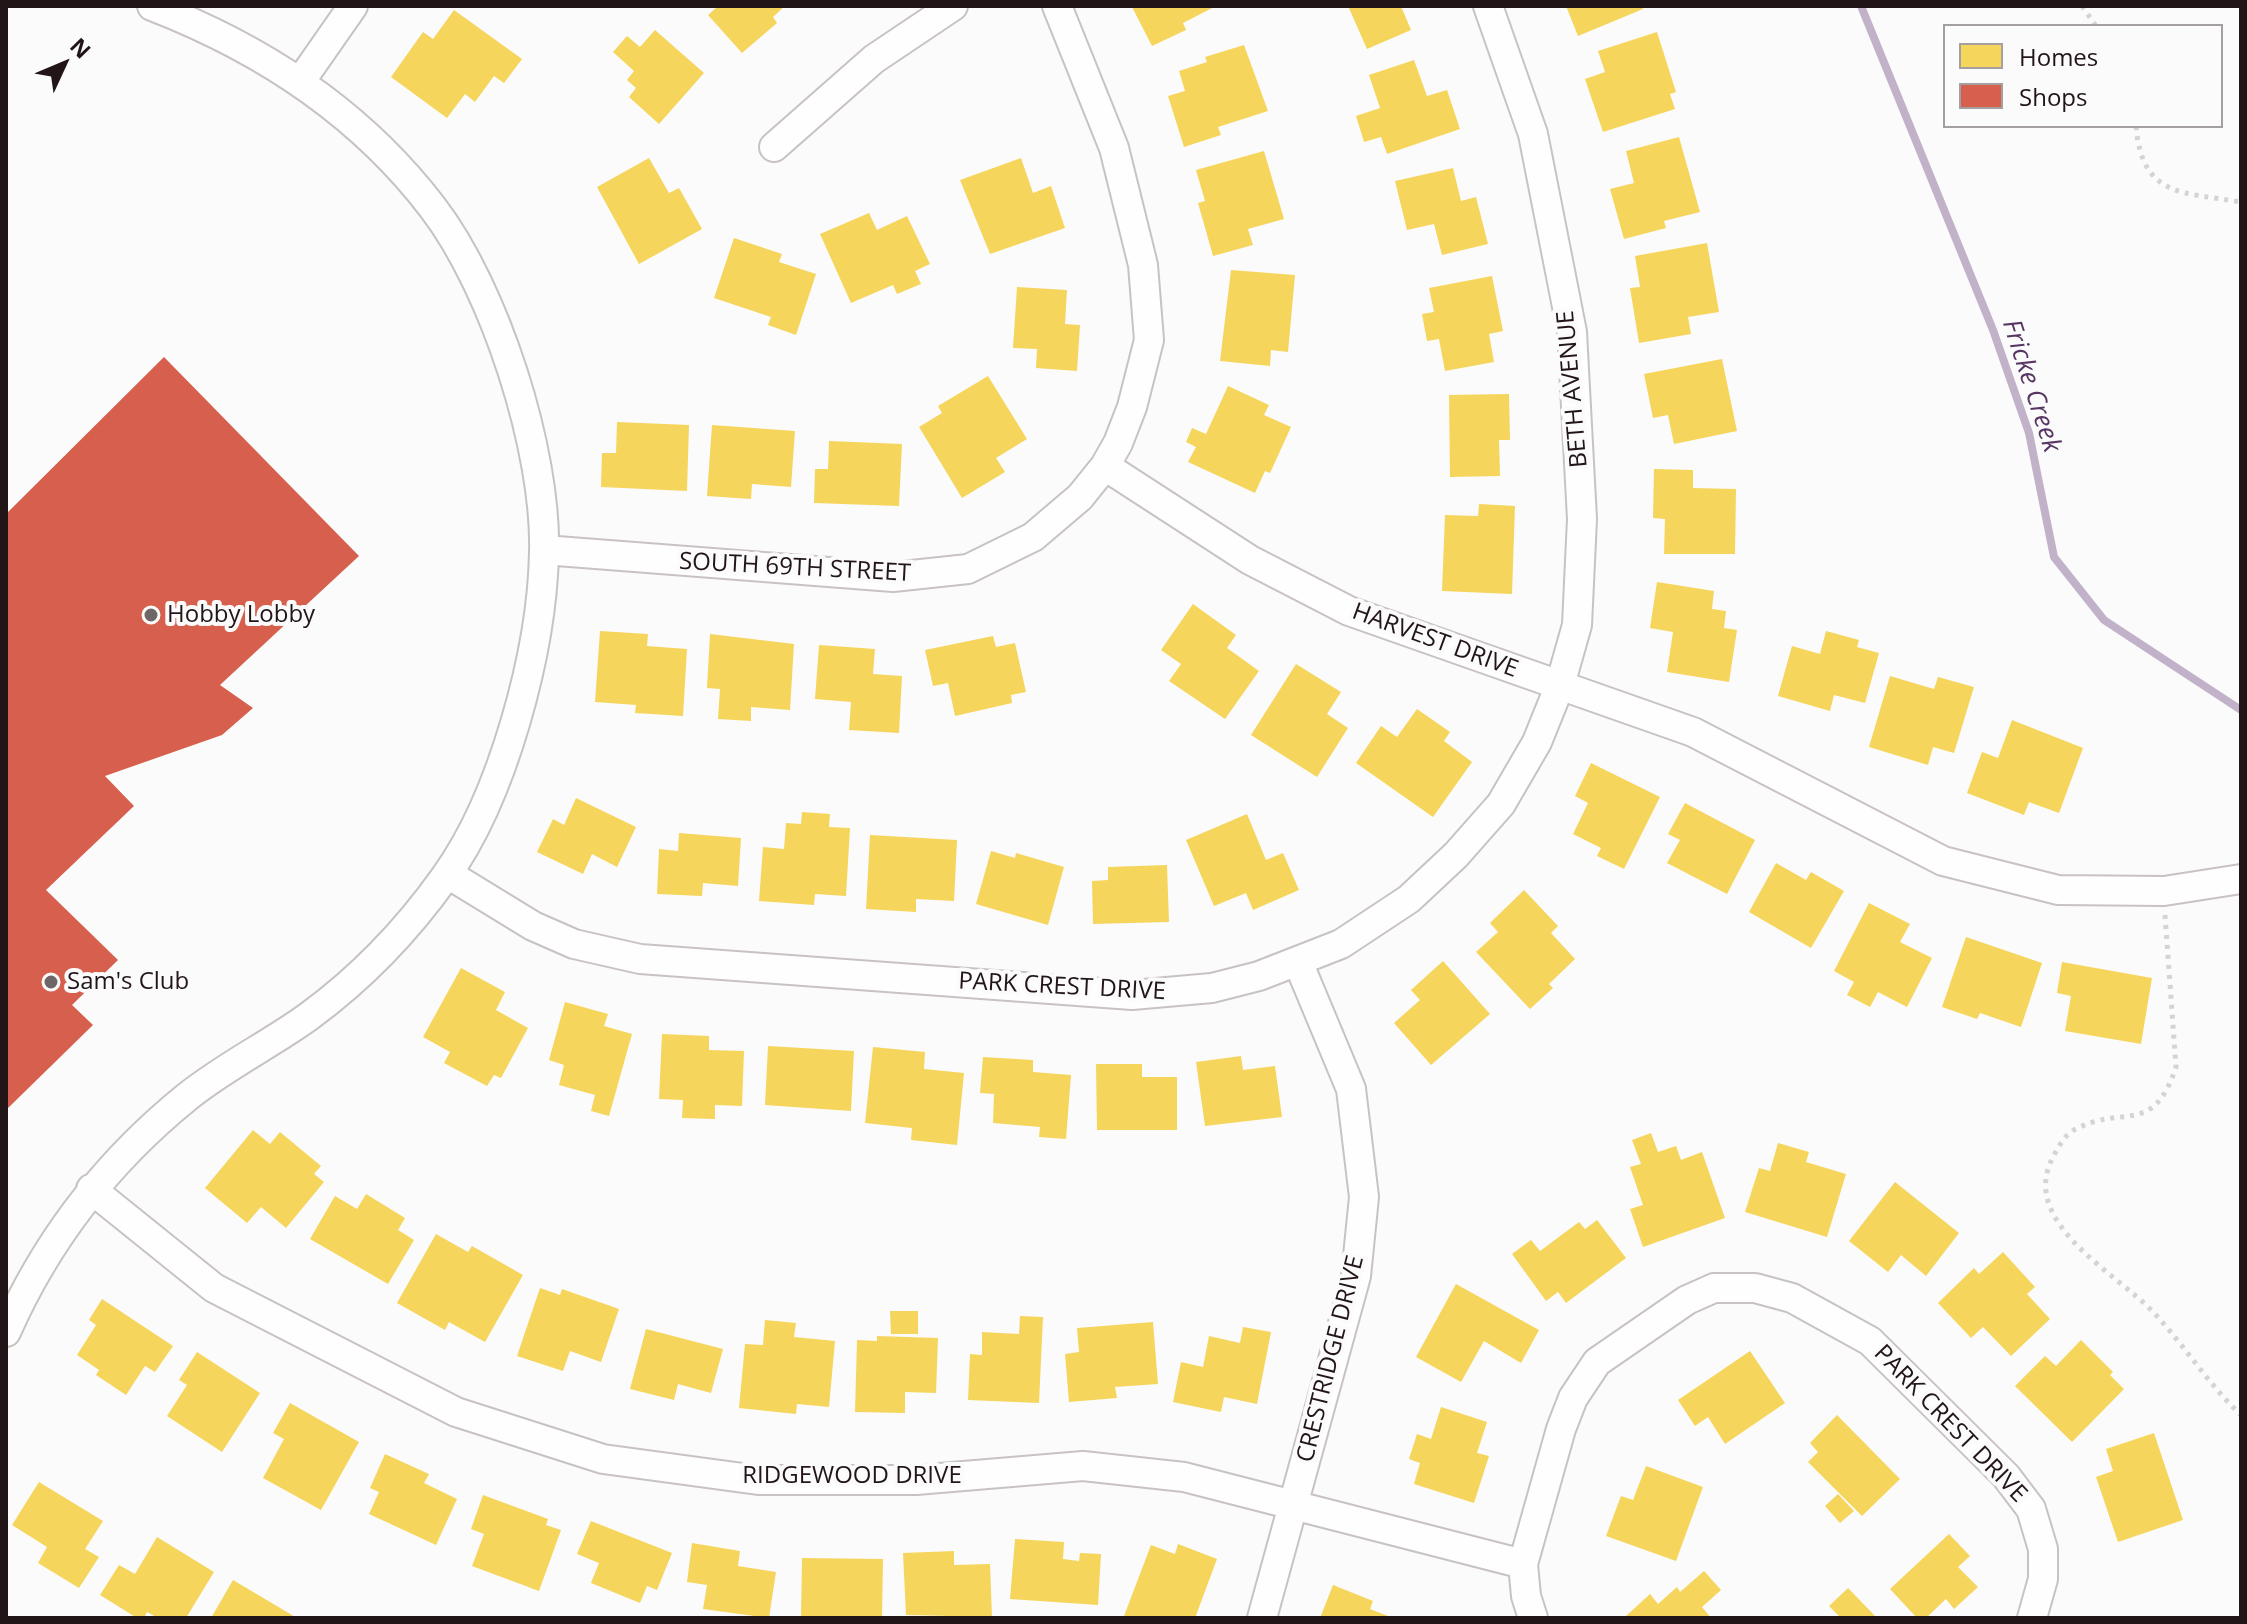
<!DOCTYPE html>
<html>
<head>
<meta charset="utf-8">
<style>
  body { margin:0 }
  #map { position:relative; width:2247px; height:1624px; overflow:hidden; background:#fbfbfb; font-family:"Open Sans",sans-serif }
  canvas { display:block }
  .frame { position:absolute; inset:0; border:8px solid #221518; pointer-events:none }
  .legend { position:absolute; left:1943px; top:24px; width:280px; height:104px; box-sizing:border-box; background:#fbfbfb; border:2px solid #a49fa0; margin:0; padding:10px 14px; list-style:none; font-size:24px; color:#221518 }
  .legend li { display:flex; align-items:center; gap:16px; height:40px }
  .legend b { width:40px; border:2px solid #a49fa0 }
  .north { position:absolute; left:24px; top:24px; width:80px; height:80px; -webkit-text-stroke:6px #fbfbfb; paint-order:stroke; rotate:46deg; font-size:22px; font-weight:700; line-height:32px; text-align:center; color:#221518 }
  .north::after { content:''; display:block; margin:auto; width:28px; height:36px; background:#221518; clip-path:polygon(50% 0,100% 100%,50% 72%,0 100%) }
</style>
</head>
<body>
<div id="map">
<canvas width="2247" height="1624"></canvas>
<div class="frame"></div>
<ul class="legend">
<li><b style="height:22px;background:#f6d55c"></b>Homes</li>
<li><b style="height:22px;background:#d6604d"></b>Shops</li>
</ul>
<div class="north">N</div>
</div>
<script>
const g = document.querySelector('canvas').getContext('2d');
g.lineJoin = 'round';
function fill(path, color) { g.fillStyle = color; g.fill(path, 'evenodd'); }
function stroke(path, color, width, dash) { g.strokeStyle = color; g.lineWidth = width; g.lineCap = dash ? 'butt' : 'round'; g.setLineDash(dash || []); g.stroke(path); }
function write(font, color, halo, rows, align = 'center') {
  g.font = font + ' "Open Sans",sans-serif'; g.lineWidth = 8; g.setLineDash([]); g.textBaseline = 'middle'; g.strokeStyle = halo; g.fillStyle = color; for (const [text, x, y, turn = 0] of rows) {
    g.save(); g.translate(x, y); g.rotate((+turn || 0) * Math.PI / 180); g.textAlign = isNaN(turn) ? turn : align; if (halo) g.strokeText(text, 0, 0); g.fillText(text, 0, 0); g.restore();
  }
}
fill(new Path2D(`
  M718,6H785L773,17L777,23L742,53L708,15Z
  M1216,6L1183,23L1186,30L1152,46L1132,7Z
  M1348,6H1401L1411,30L1367,49Z
  M1566,6H1642L1643,9L1578,36Z
  M454,10L522,59L504,83L494,76L475,102L465,94L447,118L391,77L423,32L433,39Z
  M655,30L704,73L659,124L629,97L636,88L627,80L634,71L613,52L627,36L640,47Z
  M1657,32L1676,92L1670,94L1675,109L1603,132L1585,79L1605,72L1598,51Z
  M1244,45L1268,111L1218,127L1221,135L1184,147L1168,96L1185,91L1179,71L1207,62L1205,57Z
  M1414,60L1427,96L1447,90L1460,129L1387,154L1381,137L1364,142L1356,116L1380,108L1369,75Z
  M1679,137L1700,212L1664,221L1666,228L1624,239L1610,189L1634,183L1626,151Z
  M1264,151L1284,219L1248,229L1253,245L1213,256L1198,203L1205,201L1196,170Z
  M649,158L669,193L679,188L702,229L639,264L597,187Z
  M1021,158L1033,193L1051,186L1065,228L990,254L960,180Z
  M1453,168L1461,201L1476,197L1488,244L1442,255L1434,224L1407,230L1395,181Z
  M869,213L877,230L907,216L930,264L915,271L921,284L897,294L893,285L851,303L820,234Z
  M734,238L782,254L779,262L816,274L796,335L768,325L771,317L714,298Z
  M1707,243L1719,312L1688,317L1691,334L1639,343L1630,288L1640,287L1635,256Z
  M1231,270L1295,275L1288,352L1271,350L1270,366L1220,361Z
  M1492,276L1503,331L1489,334L1494,362L1445,371L1439,339L1427,341L1422,314L1434,312L1429,288Z
  M1017,287L1067,290L1065,324L1080,325L1077,371L1036,368L1037,349L1013,348Z
  M1722,359L1737,431L1674,444L1668,415L1653,418L1644,374Z
  M988,376L1027,439L996,458L1005,472L962,498L919,427L942,413L938,406Z
  M1228,386L1269,405L1264,415L1291,427L1270,473L1265,471L1255,493L1188,462L1196,447L1186,442L1192,428L1206,434Z
  M1509,394L1510,440H1499L1500,476L1450,477L1449,395Z
  M617,422L689,425L687,491L601,487L602,453H616Z
  M712,425L795,431L791,487L752,484L751,499L707,496Z
  M829,441L902,444L899,506L814,503L815,469H828Z
  M1654,469L1693,470V488L1736,489L1735,554H1664L1665,519L1653,518Z
  M1479,504L1515,506L1512,594L1442,591L1445,515L1478,516Z
  M1657,582L1714,591L1712,609L1726,611L1724,628L1737,630L1729,682L1667,672L1673,632L1650,628Z
  M1193,604L1236,635L1227,648L1259,671L1225,719L1169,681L1181,664L1161,650Z
  M600,631L648,634L647,646L687,649L683,716L635,713L636,705L595,702Z
  M1826,631L1859,640L1857,647L1879,653L1865,703L1834,695L1830,711L1778,696L1792,646L1820,654Z
  M710,634L794,644L790,710L751,707V721L718,719L720,689L707,688Z
  M993,636L996,647L1015,643L1026,692L1011,695L1012,703L955,716L948,683L933,686L925,650Z
  M819,645L875,649L873,674L902,676L899,733L849,730L851,702L815,699Z
  M1296,664L1341,692L1327,714L1348,728L1317,777L1251,735Z
  M1890,676L1934,689L1938,677L1974,687L1954,753L1933,747L1928,765L1869,747Z
  M1417,709L1450,732L1444,741L1472,762L1433,817L1356,763L1381,726L1397,737Z
  M2012,720L2083,748L2059,813L2029,802L2024,815L1967,793L1982,752L1998,758Z
  M1591,763L1660,797L1624,869L1597,856L1601,848L1573,834L1588,803L1575,796Z
  M576,798L636,827L617,867L592,854L583,874L537,852L553,819L564,825Z
  M1685,803L1755,840L1727,894L1667,863L1680,840L1668,834Z
  M802,812L830,814L829,827L850,828L846,896L815,894L814,905L759,901L763,847L784,849L786,823L801,824Z
  M1247,814L1266,860L1283,853L1299,890L1253,910L1246,893L1214,906L1186,840Z
  M679,833L741,838L738,886L703,883L702,896L657,894L659,849L678,851Z
  M870,835L957,840L954,901L916,899V912L866,909Z
  M991,851L1015,858L1016,853L1064,867L1048,925L976,904Z
  M1776,863L1806,880L1811,872L1844,891L1811,948L1749,912Z
  M1167,865L1169,922L1093,924L1092,881L1108,880V867Z
  M1524,890L1558,926L1551,933L1575,959L1549,984L1553,988L1530,1009L1476,952L1498,932L1490,923Z
  M1869,903L1910,924L1900,942L1932,958L1907,1007L1878,992L1870,1007L1847,995L1854,982L1834,971Z
  M1966,937L2042,963L2021,1027L1980,1013L1977,1019L1942,1007Z
  M1443,961L1490,1014L1431,1065L1394,1023L1420,1000L1411,990Z
  M2062,962L2152,978L2141,1044L2065,1031L2071,996L2057,993Z
  M461,968L505,992L496,1010L528,1028L501,1078L494,1075L487,1086L444,1063L450,1052L423,1037Z
  M565,1002L608,1014L604,1026L632,1034L609,1116L591,1111L595,1095L559,1085L564,1065L549,1060Z
  M662,1034L709,1036V1050L744,1051L742,1106L715,1105V1119L682,1118L683,1100L659,1099Z
  M768,1046L854,1051L851,1111L765,1105Z
  M873,1047L925,1052L924,1069L964,1073L957,1145L911,1140L912,1128L865,1123Z
  M1241,1056L1243,1070L1275,1066L1282,1117L1205,1126L1196,1062Z
  M983,1057L1033,1060V1072L1071,1075L1066,1139L1039,1137L1040,1127L993,1123L994,1094L980,1093Z
  M1096,1064H1142V1077H1177V1130H1097Z
  M253,1130L270,1144L280,1132L321,1166L314,1174L324,1182L286,1228L261,1207L247,1223L205,1188Z
  M1651,1133L1658,1152L1676,1146L1681,1160L1702,1152L1725,1218L1643,1247L1630,1209L1643,1205L1630,1167L1641,1164L1632,1140Z
  M1778,1143L1809,1152L1806,1162L1846,1174L1827,1237L1745,1212L1759,1168L1770,1171Z
  M1895,1182L1959,1233L1926,1276L1901,1255L1888,1272L1849,1241Z
  M366,1194L405,1218L398,1230L414,1240L388,1284L310,1239L335,1196L357,1209Z
  M1597,1220L1626,1258L1566,1303L1558,1292L1546,1301L1512,1254L1531,1240L1540,1251L1579,1222L1585,1229Z
  M436,1234L468,1252L472,1246L523,1275L485,1342L449,1322L445,1330L397,1303Z
  M2003,1252L2035,1287L2027,1294L2050,1319L2011,1356L1983,1327L1971,1338L1938,1303L1974,1268L1979,1274Z
  M1456,1284L1539,1330L1521,1363L1484,1341L1461,1382L1416,1357Z
  M540,1288L560,1295L562,1289L619,1309L601,1362L570,1351L563,1371L517,1356Z
  M102,1299L173,1346L155,1372L145,1366L126,1395L96,1375L99,1370L77,1355L96,1325L89,1320Z
  M890,1311H918V1334H891Z
  M1020,1316L1043,1317L1039,1403L968,1400L970,1354L982,1355V1332L1019,1334Z
  M765,1320L796,1323L794,1337L835,1341L829,1407L797,1404L796,1414L739,1408L745,1344L763,1345Z
  M1153,1322L1158,1384L1115,1387L1117,1398L1069,1402L1065,1354L1079,1352L1077,1328Z
  M1243,1327L1271,1332L1257,1404L1224,1397L1221,1412L1173,1402L1181,1362L1203,1367L1209,1336L1240,1343Z
  M646,1329L723,1349L711,1393L678,1384L674,1400L630,1389Z
  M877,1336L938,1338L936,1393L905,1392V1413L855,1412L857,1340L877,1341Z
  M2081,1340L2113,1372L2110,1375L2124,1389L2072,1442L2015,1386L2045,1356L2056,1366Z
  M1750,1351L1785,1403L1725,1444L1708,1417L1695,1426L1678,1400Z
  M197,1352L260,1393L222,1452L167,1416L187,1385L179,1380Z
  M290,1403L359,1442L321,1510L263,1478L284,1439L273,1433Z
  M1441,1407L1487,1422L1477,1453L1489,1456L1474,1503L1414,1484L1420,1463L1409,1459L1417,1434L1431,1439Z
  M1837,1415L1900,1479L1862,1516L1808,1462L1818,1452L1810,1443Z
  M2154,1433L2183,1520L2118,1542L2096,1477L2113,1471L2106,1449Z
  M385,1454L429,1474L424,1483L457,1499L436,1545L369,1514L379,1492L370,1488Z
  M1646,1466L1703,1487L1676,1561L1606,1536L1621,1496L1633,1500Z
  M39,1482L103,1521L85,1549L99,1557L79,1588L38,1563L47,1547L12,1525Z
  M1838,1494L1854,1511L1840,1523L1825,1506Z
  M483,1495L548,1519L546,1525L561,1530L539,1591L472,1566L484,1534L471,1529Z
  M591,1521L672,1553L657,1590L647,1586L640,1603L591,1583L599,1563L577,1554Z
  M1949,1534L1970,1556L1958,1567L1978,1587L1954,1609L1946,1599L1926,1618H1917L1890,1589Z
  M157,1537L214,1572L186,1618H158L147,1612L144,1618H137L100,1595L119,1565L135,1574Z
  M1015,1539L1064,1542L1063,1559L1079,1561L1080,1553L1101,1554L1098,1605L1010,1599Z
  M692,1543L740,1551L738,1566L776,1572L769,1618L703,1609L707,1585L687,1582Z
  M1178,1544L1217,1559L1195,1618L1124,1616L1151,1545L1175,1554Z
  M954,1551V1565L990,1564L992,1617L906,1615L903,1553Z
  M802,1558L883,1559L882,1618L801,1616Z
  M1704,1571L1721,1590L1702,1607L1711,1618L1626,1616L1650,1594L1658,1604L1677,1587L1680,1592Z
  M233,1580L297,1618H211Z
  M1333,1585L1373,1601L1370,1609L1393,1618H1320Z
  M1848,1588L1877,1618H1841L1829,1606Z`), '#f6d55c');
fill(new Path2D(`
  M164,357L359,556L220,685L253,708L222,735L105,776L134,806L46,890L118,960L72,1005L93,1025L6,1110V514Z`), '#d6604d');
stroke(new Path2D(`
  M1861,6L1993,330L2029,433L2054,557L2104,620L2241,710`), '#c2b2c9', 8);
const minor = new Path2D(`
  M300,82L353,6
  M774,147L874,59L953,6
  M1105,466L1250,560L1349,611L1693,732L1943,861L2058,890L2164,891L2241,879
  M544,550L893,577L968,569L1033,537L1080,497L1105,466L1118,443L1132,407L1149,340L1143,265L1114,148L1057,6
  M448,874L533,926L574,944L640,959L1132,995L1212,988L1259,976L1341,944L1409,899L1456,855L1501,804L1537,742L1560,685L1577,625L1582,519L1572,332L1533,134L1488,6
  M91,1189L214,1288L456,1412L603,1459L758,1480H916L1083,1466L1184,1477L1523,1564L1526,1596L1533,1618
  M6,1332C47,1239 108,1161 187,1097C224,1067 269,1045 308,1017C360,979 408,929 445,877C503,797 542,651 544,553C547,451 495,289 433,208C360,112 263,49 152,6
  M1523,1564L1561,1429L1573,1398L1597,1362L1687,1300L1714,1288H1755L1792,1298L1870,1341L2006,1476L2031,1509L2043,1549V1579L2032,1618
  M1262,1618L1356,1276L1364,1197L1351,1089L1298,962`);
stroke(minor, '#c9c2c3', 32);
stroke(new Path2D(`
  M2082,6L2096,26
  M2136,126C2142,198 2183,192 2241,202
  M2165,915L2176,1067C2153,1137 2124,1104 2076,1129C2065,1134 2059,1146 2053,1157C2018,1223 2117,1273 2154,1313C2185,1346 2208,1384 2241,1415`), '#d5d4d4', 5, [4, 6]);
stroke(minor, '#fefefe', 28);
for (const [x, y, r, color] of [
  [151,615,8,"#6e6667"],
  [51,982,8,"#6e6667"]
]) { const dot = new Path2D(); dot.arc(x, y, r, 0, 2 * Math.PI); g.fillStyle = color; g.fill(dot); stroke(dot, '#fbfbfb', 3); }
write('24px', '#221518', '#fbfbfb', [
  ["BETH AVENUE",1573,389,-95],
  ["SOUTH 69TH STREET",795,568,3],
  ["HARVEST DRIVE",1435,641,20],
  ["PARK CREST DRIVE",1062,987,3],
  ["CRESTRIDGE DRIVE",1331,1359,-76],
  ["PARK CREST DRIVE",1950,1424,46],
  ["RIDGEWOOD DRIVE",852,1476]
]);
write('24px', '#221518', '#fbfbfb', [
  ["Hobby Lobby",167,615],
  ["Sam's Club",67,982]
], 'left');
write('italic 26px', '#573664', '#fbfbfb', [
  ["Fricke Creek",2031,386,72]
]);
</script>
</body>
</html>
